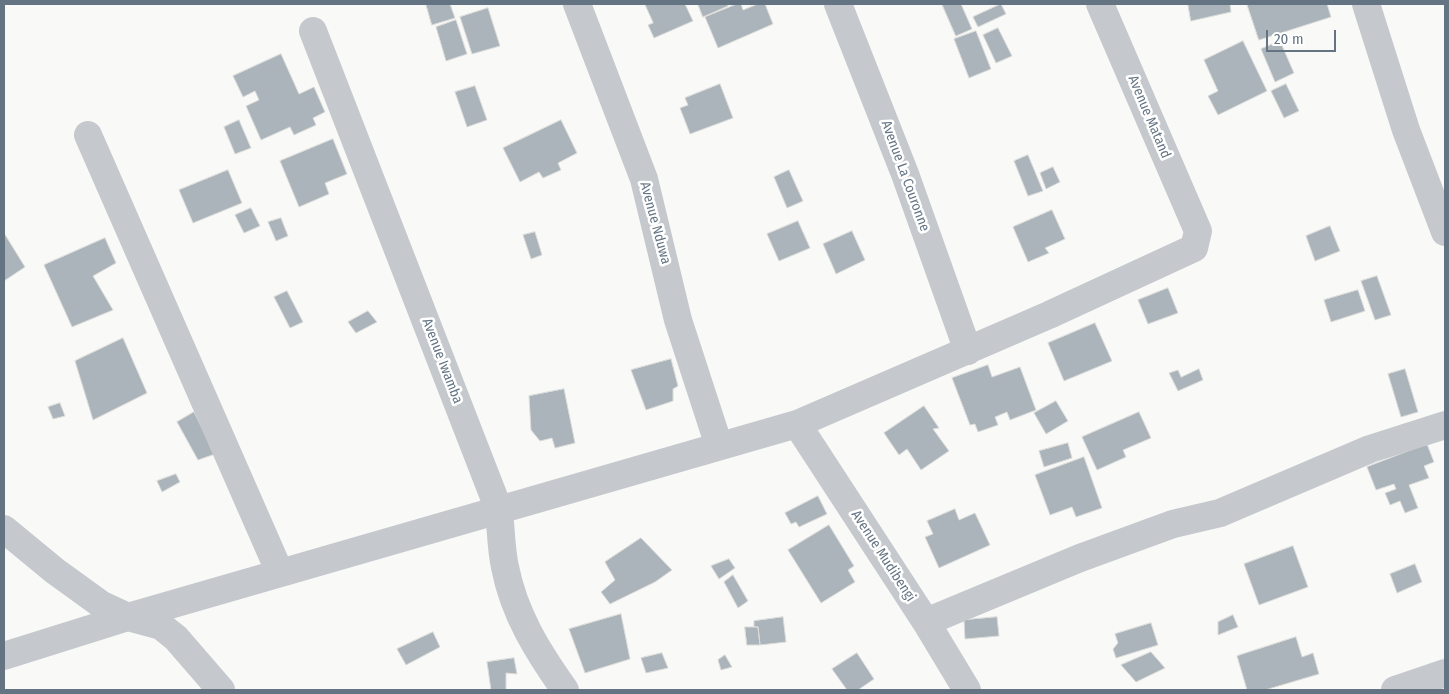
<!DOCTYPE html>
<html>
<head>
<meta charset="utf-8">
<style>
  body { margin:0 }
  #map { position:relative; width:1449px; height:694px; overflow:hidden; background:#f9faf7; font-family:"Fira Sans Condensed",sans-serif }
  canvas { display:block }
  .frame { position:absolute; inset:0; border:5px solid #647483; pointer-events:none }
  .scale { position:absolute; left:1266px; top:30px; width:70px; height:22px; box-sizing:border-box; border:2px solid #647483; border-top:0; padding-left:6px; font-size:15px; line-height:18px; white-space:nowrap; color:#647483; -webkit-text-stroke:4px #fff; paint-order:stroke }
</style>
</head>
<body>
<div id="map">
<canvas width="1449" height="694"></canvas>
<div class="frame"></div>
<div class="scale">20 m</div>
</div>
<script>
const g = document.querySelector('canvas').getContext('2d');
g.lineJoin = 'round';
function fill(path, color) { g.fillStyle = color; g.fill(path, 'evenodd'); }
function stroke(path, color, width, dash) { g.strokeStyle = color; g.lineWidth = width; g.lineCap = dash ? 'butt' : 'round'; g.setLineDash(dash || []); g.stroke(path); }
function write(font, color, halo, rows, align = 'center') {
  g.font = font + ' "Fira Sans Condensed",sans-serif'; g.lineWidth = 5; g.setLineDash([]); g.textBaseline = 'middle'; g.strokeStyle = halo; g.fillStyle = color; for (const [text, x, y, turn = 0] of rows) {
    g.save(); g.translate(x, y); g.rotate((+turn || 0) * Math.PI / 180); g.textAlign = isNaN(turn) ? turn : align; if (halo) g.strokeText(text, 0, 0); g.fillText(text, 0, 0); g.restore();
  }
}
const building = new Path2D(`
  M426,4H450L455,18L432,25Z
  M645,4H685L693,21L654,38L648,25L653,23Z
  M698,4H727L728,6L703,17Z
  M737,4H741L743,10L758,4H765L773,24L718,48L705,17Z
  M942,4H961L972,29L956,36Z
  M1001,4L1006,14L978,27L973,17Z
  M1188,4H1230L1231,12L1191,21Z
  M1247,4H1327L1331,17L1259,40Z
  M488,8L500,46L472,54L460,17Z
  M456,20L467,54L446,61L436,27Z
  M998,28L1012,56L996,63L983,35Z
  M976,31L991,69L969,78L954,39Z
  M1243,41L1267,91L1218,115L1208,96L1218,91L1204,60Z
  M1280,41L1294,73L1275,82L1261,49Z
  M281,54L299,94L314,87L325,112L313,118L316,125L294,135L290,127L261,140L246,106L259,100L255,91L243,97L233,76Z
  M720,84L733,118L690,134L680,108L688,105L685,98Z
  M1286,84L1299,111L1284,118L1271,91Z
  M475,86L487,120L467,127L455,92Z
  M239,120L251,148L235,154L224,127Z
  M561,120L577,153L558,163L561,170L543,178L539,172L520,182L503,148Z
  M333,139L347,174L325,183L329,194L299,207L280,161Z
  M1028,155L1043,191L1028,196L1014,161Z
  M1053,167L1060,182L1046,189L1040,173Z
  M228,170L242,203L193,223L179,190Z
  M789,170L803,201L787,208L774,177Z
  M251,208L260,226L244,233L235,215Z
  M1052,210L1065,239L1045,248L1049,253L1028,262L1013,227Z
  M281,218L288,236L276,241L268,222Z
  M798,221L810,248L779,261L767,234Z
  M1330,226L1340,251L1315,261L1306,236Z
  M852,231L865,260L836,274L823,244Z
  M535,232L542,255L531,259L523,235Z
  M4,233L25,267L4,281Z
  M105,238L116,263L93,276L113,310L72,327L44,265Z
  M1377,276L1391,315L1375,320L1361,281Z
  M1168,288L1178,313L1148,324L1138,300Z
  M1358,290L1365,311L1331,322L1324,300Z
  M287,291L303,322L290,328L274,297Z
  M368,311L377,322L356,333L348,322Z
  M1095,323L1112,361L1064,381L1048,343Z
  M123,338L147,393L93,420L75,361Z
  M671,359L678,386L673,389V401L646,410L631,370Z
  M988,365L992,377L1020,367L1036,410L1010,420L1007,412L995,417L998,425L978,432L975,424L970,425L952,378Z
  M1199,369L1203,380L1178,391L1169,373L1178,370L1181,377Z
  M1405,369L1418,412L1401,417L1388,374Z
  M564,389L575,443L555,448L552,438L540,441L531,430L529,396Z
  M1056,401L1068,421L1046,434L1034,413Z
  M60,403L65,416L53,419L48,407Z
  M924,406L939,428L933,429L949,451L921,470L907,449L899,455L884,433Z
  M194,412L215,454L198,460L177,422Z
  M1139,412L1151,438L1123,450L1126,457L1097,470L1082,437Z
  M1068,443L1072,458L1044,467L1039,451Z
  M1427,444L1434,462L1424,466L1429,478L1409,485L1418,508L1405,513L1400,501L1390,505L1385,493L1396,489L1394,484L1376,490L1367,467Z
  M1084,457L1102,508L1076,517L1072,507L1050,515L1035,475Z
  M176,474L180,482L162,492L157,481Z
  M818,496L827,514L799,527L796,522L791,524L785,513Z
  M955,509L959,520L975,513L990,545L939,568L925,537L933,534L927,521Z
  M829,525L854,566L848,570L855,582L821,603L788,550Z
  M641,538L672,570L655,582L610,604L601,592L615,580L605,562Z
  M1293,546L1308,587L1259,605L1244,564Z
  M729,559L735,568L719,579L711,566Z
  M1415,564L1422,582L1397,593L1390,574Z
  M733,575L748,601L738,608L724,582Z
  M621,614L630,659L585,673L569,629Z
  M1233,615L1238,627L1218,635V622Z
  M783,617L786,642L760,645L758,627H754V621Z
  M997,617L999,636L965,639L964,620Z
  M1151,623L1158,645L1116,658L1113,649L1118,643L1115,634Z
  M745,627H758L760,645H747Z
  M433,632L440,647L406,665L397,649Z
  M1296,637L1302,657L1313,653L1319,674L1265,690H1247L1237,656Z
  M1151,652L1165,668L1136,682L1121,665Z
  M662,653L668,668L646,673L641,658Z
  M857,653L874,679L858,690H847L832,669Z
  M725,655L732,667L721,670L718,660Z
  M514,658L517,674L506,673V690H491L487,662Z`);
fill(building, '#abb4ba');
stroke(building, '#dbdcd9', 1);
stroke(new Path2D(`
  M577,4L644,179L678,320L719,446
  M838,4L905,174L968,351
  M1366,4L1406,130L1445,232
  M313,31L499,510C501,529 501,549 505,567C514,614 538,652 565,690
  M88,135L280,573
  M797,424L926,622L967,690
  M4,529L55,571L102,605L128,617L161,626L176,638L221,690
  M926,622L1080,558L1173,524L1220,513L1370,449L1445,425
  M4,656L128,617L797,424L1049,315L1194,248L1198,231L1100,4
  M1395,690L1445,673`), '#c5c9cd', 28);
write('14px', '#647483', '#fff', [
  ["Avenue Matand",1149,117,67],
  ["Avenue La Couronne",905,176,70],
  ["Avenue Nduwa",655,223,75],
  ["Avenue Iwamba",442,361,69],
  ["Avenue Mudibengi",883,556,57]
]);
</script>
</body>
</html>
